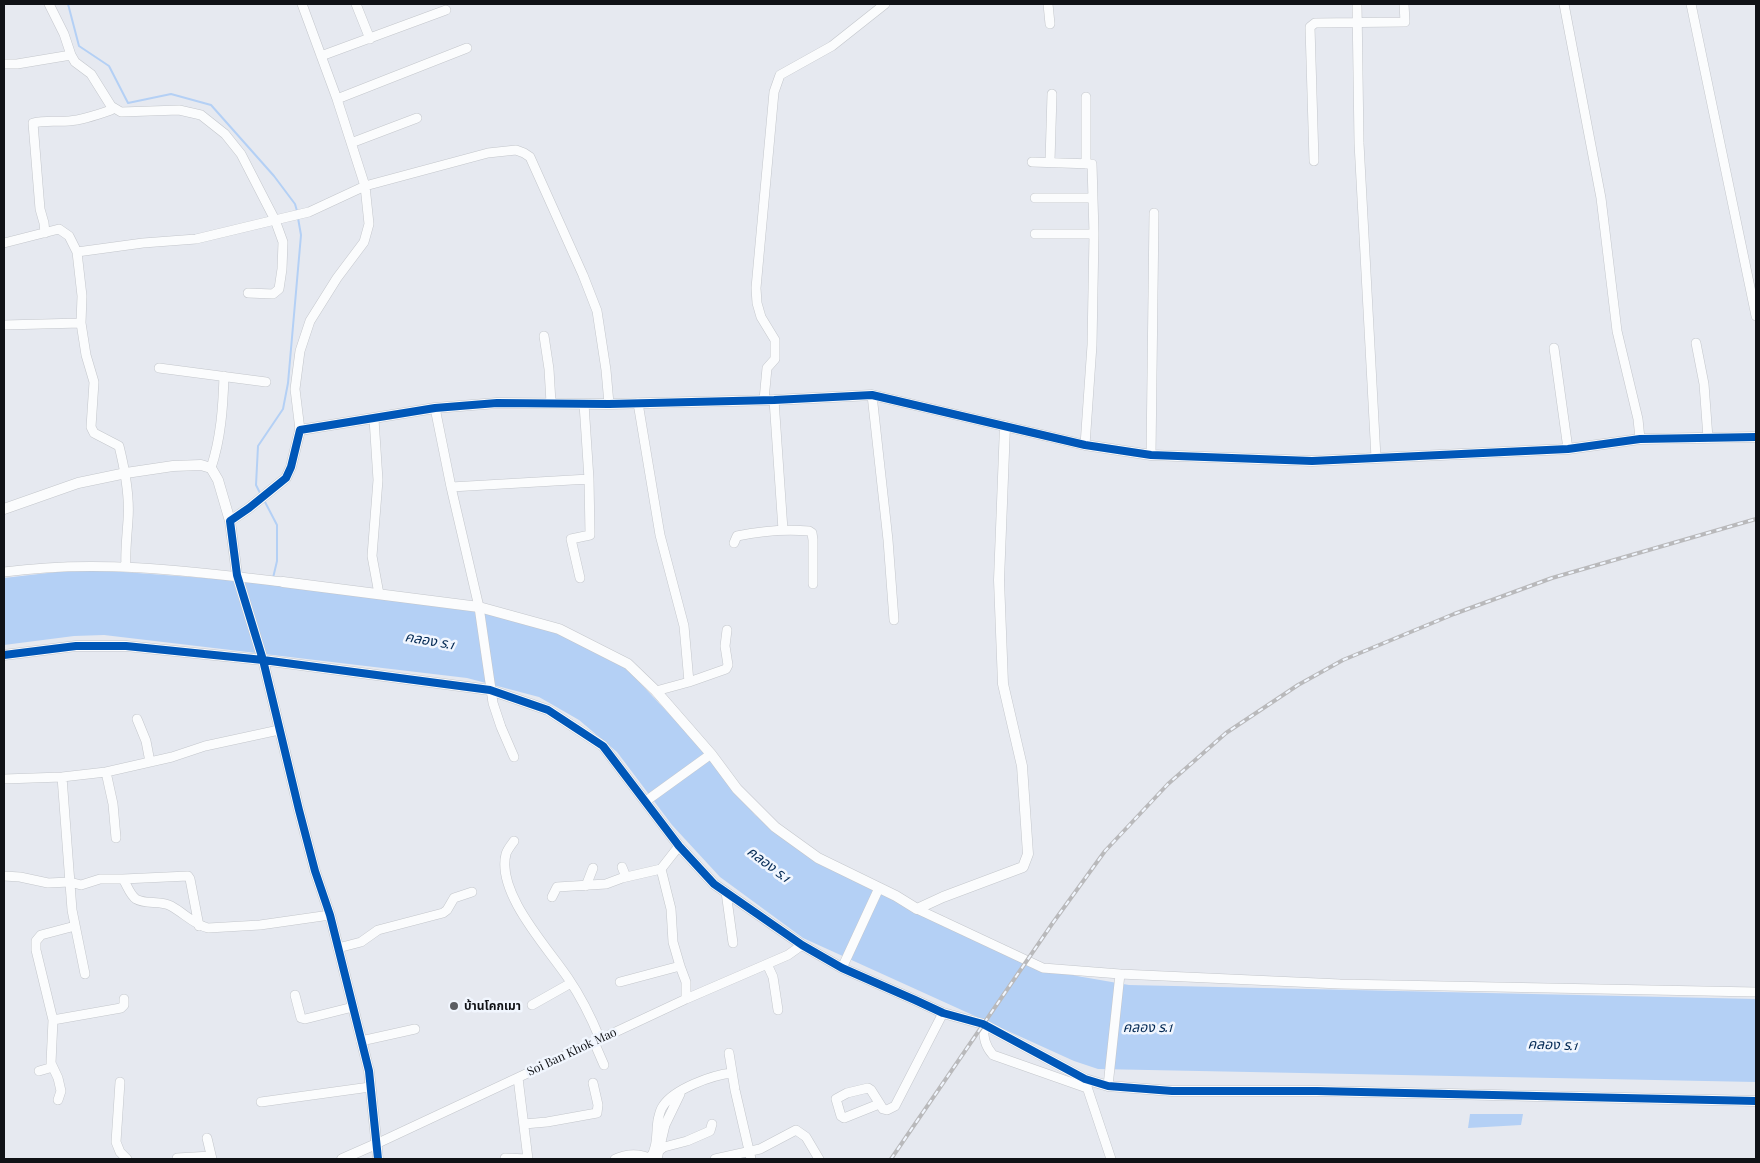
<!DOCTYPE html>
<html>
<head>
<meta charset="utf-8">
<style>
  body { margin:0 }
  #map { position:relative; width:1760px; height:1163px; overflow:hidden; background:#e6e9f0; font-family:"Playfair Display",serif }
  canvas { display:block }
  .frame { position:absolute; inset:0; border:5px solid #101216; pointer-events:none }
</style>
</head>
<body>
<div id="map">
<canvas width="1760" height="1163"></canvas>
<div class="frame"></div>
</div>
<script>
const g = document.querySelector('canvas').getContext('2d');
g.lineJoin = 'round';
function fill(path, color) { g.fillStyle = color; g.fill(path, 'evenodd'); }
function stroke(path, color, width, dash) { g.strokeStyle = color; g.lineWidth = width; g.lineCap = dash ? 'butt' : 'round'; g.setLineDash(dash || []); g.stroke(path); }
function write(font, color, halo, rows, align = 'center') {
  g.font = font + ' "Playfair Display","Noto Sans Thai",serif'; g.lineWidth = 5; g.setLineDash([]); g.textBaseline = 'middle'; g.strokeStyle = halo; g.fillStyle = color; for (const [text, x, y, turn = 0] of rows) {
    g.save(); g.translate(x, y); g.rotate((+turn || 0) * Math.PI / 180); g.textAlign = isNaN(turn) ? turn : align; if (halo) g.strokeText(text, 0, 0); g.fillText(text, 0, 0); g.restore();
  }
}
fill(new Path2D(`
  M83,569L272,583L473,610L559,633L625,667L705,752L755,815L825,865L1039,965L1077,976L1129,985L1756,999V1082L1098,1069L1074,1061L803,938L720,877L672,825L617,752L579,720L539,697L467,678L104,635L74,636L4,645V578Z
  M1470,1114H1523L1521,1125L1468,1128Z`), '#b4d0f5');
stroke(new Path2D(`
  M68,4L79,46L109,66L128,103L171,94L211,105L274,176L295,204L297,211
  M260,493L256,485L258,446L283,409L288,383L301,235L298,218
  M265,502L277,525V561L273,578`), '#b4d0f5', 2);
const minor = new Path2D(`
  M49,4L64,34L71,55
  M356,4L370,39
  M1048,4L1050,24
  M1357,4L1359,143L1376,458
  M1564,4L1601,198L1617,331L1638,419L1640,439
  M1691,4L1756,316
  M321,56L446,10
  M4,64H17L71,55L75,62L91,74L111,106V110C97,115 83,120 69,121C57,122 45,120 33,123L40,209L44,223L45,233
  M1086,97V164
  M337,99L467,48
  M111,106L121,112L179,110L201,115L225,134L241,154L275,220L283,242L282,269L279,289L273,294L248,293
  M351,143L417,118
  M1050,161L1052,94
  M1314,161L1310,27L1315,23L1405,22L1404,4
  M1032,162L1092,164L1094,234L1092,345L1085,445
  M1035,198H1093
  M1035,234H1094
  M4,243L59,229L69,236L77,252L82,296L81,323L86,355L94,382L91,427L94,433L119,446C125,470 130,495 128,520C127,536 125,551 126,567
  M77,252L143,243L196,239L275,220L309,212L365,186L488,153L516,150L524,153L530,157L583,275L597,311L606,370L609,404
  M4,325L81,323
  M544,336L549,369L551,403
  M1696,343L1704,384L1708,438
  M1554,348L1568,449
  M159,368L266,382
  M872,395L888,540L894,620
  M764,400L767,368L775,359V340L761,317L757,303L756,288L774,92L780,75L832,46L885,4
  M774,400L783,530
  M638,403L660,535L684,626L689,682L656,691
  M435,408L451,487L479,607L493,703L501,727L514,757
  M374,419L378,480L372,556L379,594
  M300,430L295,389L300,351L310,321L337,278L364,242L369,224L365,186L337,99L302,4
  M1151,455L1154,213
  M211,468C221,438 223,407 224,376
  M451,487L589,479
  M734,543L737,536C761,531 784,529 809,531L812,533L813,540V584
  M4,572C97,559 190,571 283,582
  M580,578L571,539L590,535L589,479L584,404
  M689,682L726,669L728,665L725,646L727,630
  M137,719L146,741L150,762
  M106,772L113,804L116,838
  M62,777L72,910L85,974
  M4,779L62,777L106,772L172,757L205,746L279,730
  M646,801L711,754
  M514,841C511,845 507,850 506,854C496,893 548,948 568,978C581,997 591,1017 600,1039
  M679,846L661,869L671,909L673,942L680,966L686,982V999
  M622,867L626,877
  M4,876L20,877L48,883L70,882L81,885L100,879H123C127,885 130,895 136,899C146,905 160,900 171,906C184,913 193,924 208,928L260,925L330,915
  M123,879L188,876L190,879L199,926
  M586,886L593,868
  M726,892L733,943
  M552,897L557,887L606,884L622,878L661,869
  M917,909L1043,968L1120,974L1340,984L1756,992
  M338,948L361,942L378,930L443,913L447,910L454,898L472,892
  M767,964L773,977L778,1010
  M842,968L879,888
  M620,982L680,966
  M295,995L301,1018L305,1019L353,1007
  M532,1005L571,983
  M53,1020L121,1008L124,1005V999
  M983,1024C984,1037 984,1045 993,1055L1087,1088
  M361,1041L415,1029
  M594,1042L604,1065
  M729,1053L735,1090L751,1159
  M39,1071L53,1067
  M518,1078L528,1159
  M120,1082L116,1142L120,1152L127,1159
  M1086,1084L1111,1159
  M1108,1086L1120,974
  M58,1100L61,1091L58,1078L51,1063L53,1020L36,950V941L41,935L75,926
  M261,1102L370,1087
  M879,1104L844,1118L841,1116L836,1099L847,1093L868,1088L871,1090L883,1109L887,1110L895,1106L943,1013
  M524,1124L547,1122L597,1113L598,1105L593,1083
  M207,1138L212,1159
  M376,1144L686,999L788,955L802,945
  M660,1150L664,1147L687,1141L710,1131L712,1124
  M177,1158L211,1156
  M505,1158L528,1159
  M650,1158C658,1148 656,1133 658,1120C659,1116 660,1110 663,1106C674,1089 712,1075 732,1073
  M615,1159C628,1153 639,1153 652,1159
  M657,1159L665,1125L680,1094
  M715,1159L760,1149L796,1130L806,1137L819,1159`);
const tertiary = new Path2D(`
  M4,509L78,483L126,473L173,466L201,465L211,468L218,480L230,521
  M283,582L479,607L559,629L628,664L656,691L711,754L737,789L775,827L818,858L896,896L917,909L943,897L1023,867L1028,854L1022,766L1003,684L999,580L1005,426
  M4,655L76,646H126L263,660L490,690L548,710L603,746L679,846L714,884L802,945L842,968L915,1000L943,1013L983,1024L1085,1079L1108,1086L1172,1091H1317L1756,1101
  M342,1159L376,1144
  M378,1159L369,1071L330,915L315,871L299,810L263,660L237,575L230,521L249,508L286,478L291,467L300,430L435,408L497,403L609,404L774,400L872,395L1085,445L1151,455L1312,461L1568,449L1640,439L1756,437`);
stroke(minor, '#c3c6cb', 10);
stroke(tertiary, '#c3c6cb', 11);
stroke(minor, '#fbfcfd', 9);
stroke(tertiary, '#fbfcfd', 10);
const rail = new Path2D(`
  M891,1159L1052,924L1105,851L1168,784L1226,733L1298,685L1343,660L1454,614L1552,578L1756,519`);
stroke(rail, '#b9b9bb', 4);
stroke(rail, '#f1f6fe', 2, [5.5]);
stroke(new Path2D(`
  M4,655L76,646H126L263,660L490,690L548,710L603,746L679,846L714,884L802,945L842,968L915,1000L943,1013L983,1024L1085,1079L1108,1086L1172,1091H1317L1756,1101
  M378,1159L369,1071L330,915L315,871L299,810L263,660L237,575L230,521L249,508L286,478L291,467L300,430L435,408L497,403L609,404L774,400L872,395L1085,445L1151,455L1312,461L1568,449L1640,439L1756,437`), '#0057b8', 8);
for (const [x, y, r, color] of [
  [454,1006,5,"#5b5d62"]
]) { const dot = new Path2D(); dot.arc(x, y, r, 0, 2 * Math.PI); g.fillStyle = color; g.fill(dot); stroke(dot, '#f1f6fe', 2); }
write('bold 12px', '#101216', '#f1f6fe', [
  ["บ้านโคกเมา",464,1006]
], 'left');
write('12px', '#101216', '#f1f6fe', [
  ["Soi Ban Khok Mao",572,1052,-25]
]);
write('italic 14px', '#032954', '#f1f6fe', [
  ["คลอง ร.1",430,641,10],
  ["คลอง ร.1",769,865,37],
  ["คลอง ร.1",1148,1028],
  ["คลอง ร.1",1553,1045,2]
]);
</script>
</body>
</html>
